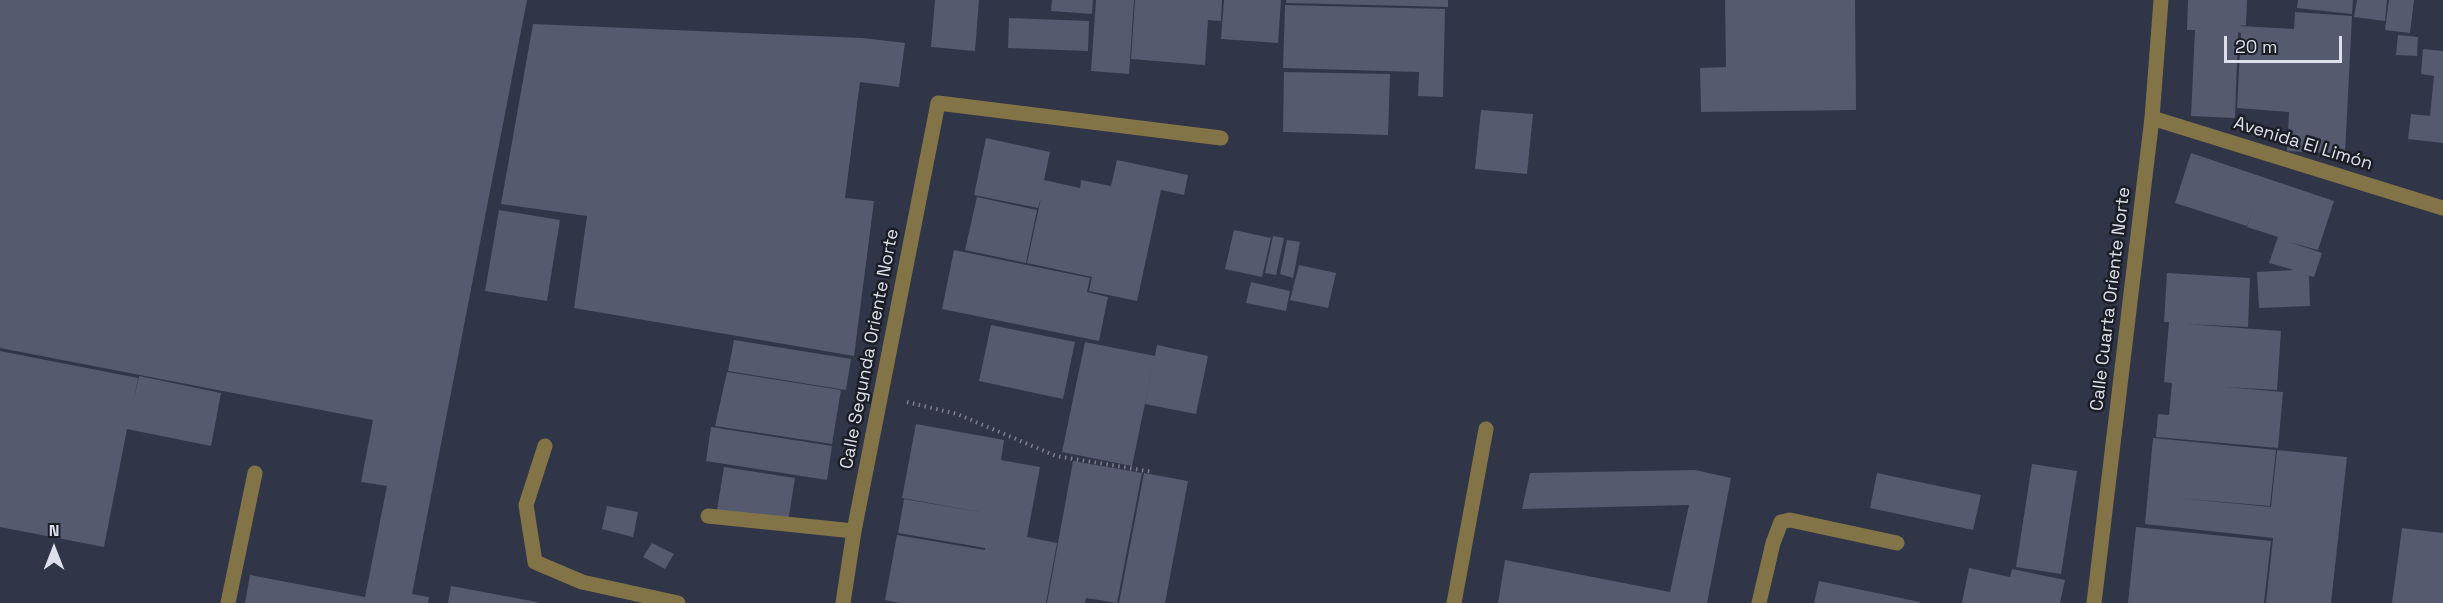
<!DOCTYPE html>
<html>
<head>
<meta charset="utf-8">
<style>
  body { margin:0 }
  #map { position:relative; width:2443px; height:603px; overflow:hidden; background:#303547; font-family:"Space Grotesk",sans-serif }
  canvas { display:block }
  .north { position:absolute; left:24px; top:519px; width:60px; height:60px; -webkit-text-stroke:4px #1b1d25; paint-order:stroke; rotate:0deg; font-size:16px; font-weight:700; line-height:24px; text-align:center; color:#dde0ec }
  .north::after { content:''; display:block; margin:auto; width:21px; height:27px; background:#dde0ec; clip-path:polygon(50% 0,100% 100%,50% 72%,0 100%) }
  .scale { position:absolute; left:2224px; top:36px; width:118px; height:27px; box-sizing:border-box; border:3px solid #dde0ec; border-top:0; padding-left:8px; font-size:18px; line-height:21px; white-space:nowrap; color:#dde0ec; -webkit-text-stroke:4px #1b1d25; paint-order:stroke }
</style>
</head>
<body>
<div id="map">
<canvas width="2443" height="603"></canvas>
<div class="north">N</div>
<div class="scale">20 m</div>
</div>
<script>
const g = document.querySelector('canvas').getContext('2d');
g.lineJoin = 'round';
function fill(path, color) { g.fillStyle = color; g.fill(path, 'evenodd'); }
function stroke(path, color, width, dash) { g.strokeStyle = color; g.lineWidth = width; g.lineCap = dash ? 'butt' : 'round'; g.setLineDash(dash || []); g.stroke(path); }
function write(font, color, halo, rows, align = 'center') {
  g.font = font + ' "Space Grotesk",sans-serif'; g.lineWidth = 5; g.setLineDash([]); g.textBaseline = 'middle'; g.strokeStyle = halo; g.fillStyle = color; for (const [text, x, y, turn = 0] of rows) {
    g.save(); g.translate(x, y); g.rotate((+turn || 0) * Math.PI / 180); g.textAlign = isNaN(turn) ? turn : align; if (halo) g.strokeText(text, 0, 0); g.fillText(text, 0, 0); g.restore();
  }
}
fill(new Path2D(`
  M0,0H527L412,594L429,597L428,603H245L250,575L365,597L387,486L361,482L373,420L0,348Z
  M935,0H979L975,51L931,47Z
  M1052,0H1093L1092,14L1051,11Z
  M1096,0H1134L1129,74L1091,71Z
  M1135,0H1222L1221,21L1208,20L1205,65L1131,59Z
  M1224,0H1281L1278,43L1221,39Z
  M1286,0H1448V7L1286,3Z
  M1725,0H1855L1856,110L1701,112L1700,68L1726,67Z
  M2188,0H2247L2246,25L2239,26L2294,29L2295,12L2352,16L2345,154L2287,151L2289,112L2237,108L2241,33L2238,32L2235,118L2191,116L2195,30H2187Z
  M2298,0H2353L2352,14L2297,8Z
  M2357,0H2387L2385,21L2354,17Z
  M2389,0H2414L2410,33L2385,30Z
  M1285,5L1445,9L1443,97L1418,96L1419,72L1283,68Z
  M1009,18L1089,21L1088,51L1008,48Z
  M533,24L862,38L905,43L899,87L860,82L845,198L874,201L854,356L574,308L587,216L501,204Z
  M2398,35L2418,37L2417,56L2396,55Z
  M2423,49L2443,51V143L2408,139L2411,114L2430,116L2434,76L2421,74Z
  M1284,72L1390,74L1388,135L1283,132Z
  M1481,110L1533,114L1527,174L1475,169Z
  M986,138L1050,152L1044,180L1080,188L1081,180L1111,186L1117,160L1188,175L1184,195L1161,190L1137,301L1089,291L1092,277L1027,263L1041,198L1038,208L974,195Z
  M2191,153L2334,201L2318,250L2289,242L2322,253L2314,277L2302,274L2309,276L2310,306L2259,308L2257,272L2294,270L2269,263L2278,237L2247,227L2253,211L2247,226L2175,203Z
  M977,197L1037,210L1026,263L965,250Z
  M499,210L560,220L547,301L485,291Z
  M1234,230L1271,238L1262,277L1225,269Z
  M1273,236L1284,238L1276,275L1265,273Z
  M1287,240L1300,242L1293,278L1280,274Z
  M954,250L1090,278L1087,292L1108,297L1099,341L942,309Z
  M1299,265L1336,273L1328,308L1290,300Z
  M2167,273L2250,278L2248,327L2186,324L2281,331L2277,390L2225,387L2283,392L2278,448L2156,437L2158,414L2169,415L2172,383L2164,382L2169,322H2164Z
  M1251,282L1290,291L1286,311L1246,303Z
  M991,325L1075,342L1063,399L979,381Z
  M734,340L851,359L846,390L728,371Z
  M1085,342L1155,356L1157,345L1208,356L1196,414L1145,404L1154,360L1132,466L1062,452Z
  M0,351L138,378L134,400L139,376L221,393L211,446L127,429L104,547L0,527Z
  M727,372L841,390L832,444L715,426Z
  M916,424L1004,440L1001,460L1040,467L1027,537L1057,543L1046,603H900L885,600L897,535L985,550V548L898,533L904,499L991,514L902,498Z
  M711,427L832,446L827,480L706,461Z
  M2153,438L2276,450L2270,506L2176,498L2271,507L2277,450L2347,457L2331,603H2266L2273,538L2145,524Z
  M1073,461L1142,473L1117,603L1086,598L1085,603H1047Z
  M2032,464L2077,471L2061,574L2016,567Z
  M724,467L795,478L788,522L717,510Z
  M1695,470L1731,478L1707,603H1498L1505,560L1670,592L1689,505L1522,509L1530,473Z
  M1144,473L1188,481L1165,603H1119Z
  M1877,473L1981,495L1973,530L1870,508Z
  M607,506L638,512L633,537L602,529Z
  M2136,527L2271,541L2264,603H2128Z
  M2402,528L2443,533V603H2392Z
  M652,543L674,554L665,569L643,557Z
  M1969,568L2010,577L2012,569L2065,580L2060,603H1962Z
  M1819,581L1920,602V603H1814Z
  M451,586L537,602V603H448Z`), '#555a6f');
stroke(new Path2D(`
  M907,402L957,414L1056,456L1153,472`), '#7c808f', 4, [1.5, 4.5]);
stroke(new Path2D(`
  M2152,118L2443,208
  M545,446L526,505L535,562L582,582L678,603
  M708,516L854,531
  M228,603L255,473
  M843,603L854,531L938,103L1221,138
  M1454,603L1486,429
  M1759,603L1773,543L1781,522L1790,520L1897,543
  M2094,603L2152,118L2161,0`), '#837448', 15);
write('18px', '#dde0ec', '#1b1d25', [
  ["Avenida El Limón",2303,144,17],
  ["Calle Cuarta Oriente Norte",2111,299,-83],
  ["Calle Segunda Oriente Norte",870,349,-79]
]);
</script>
</body>
</html>
